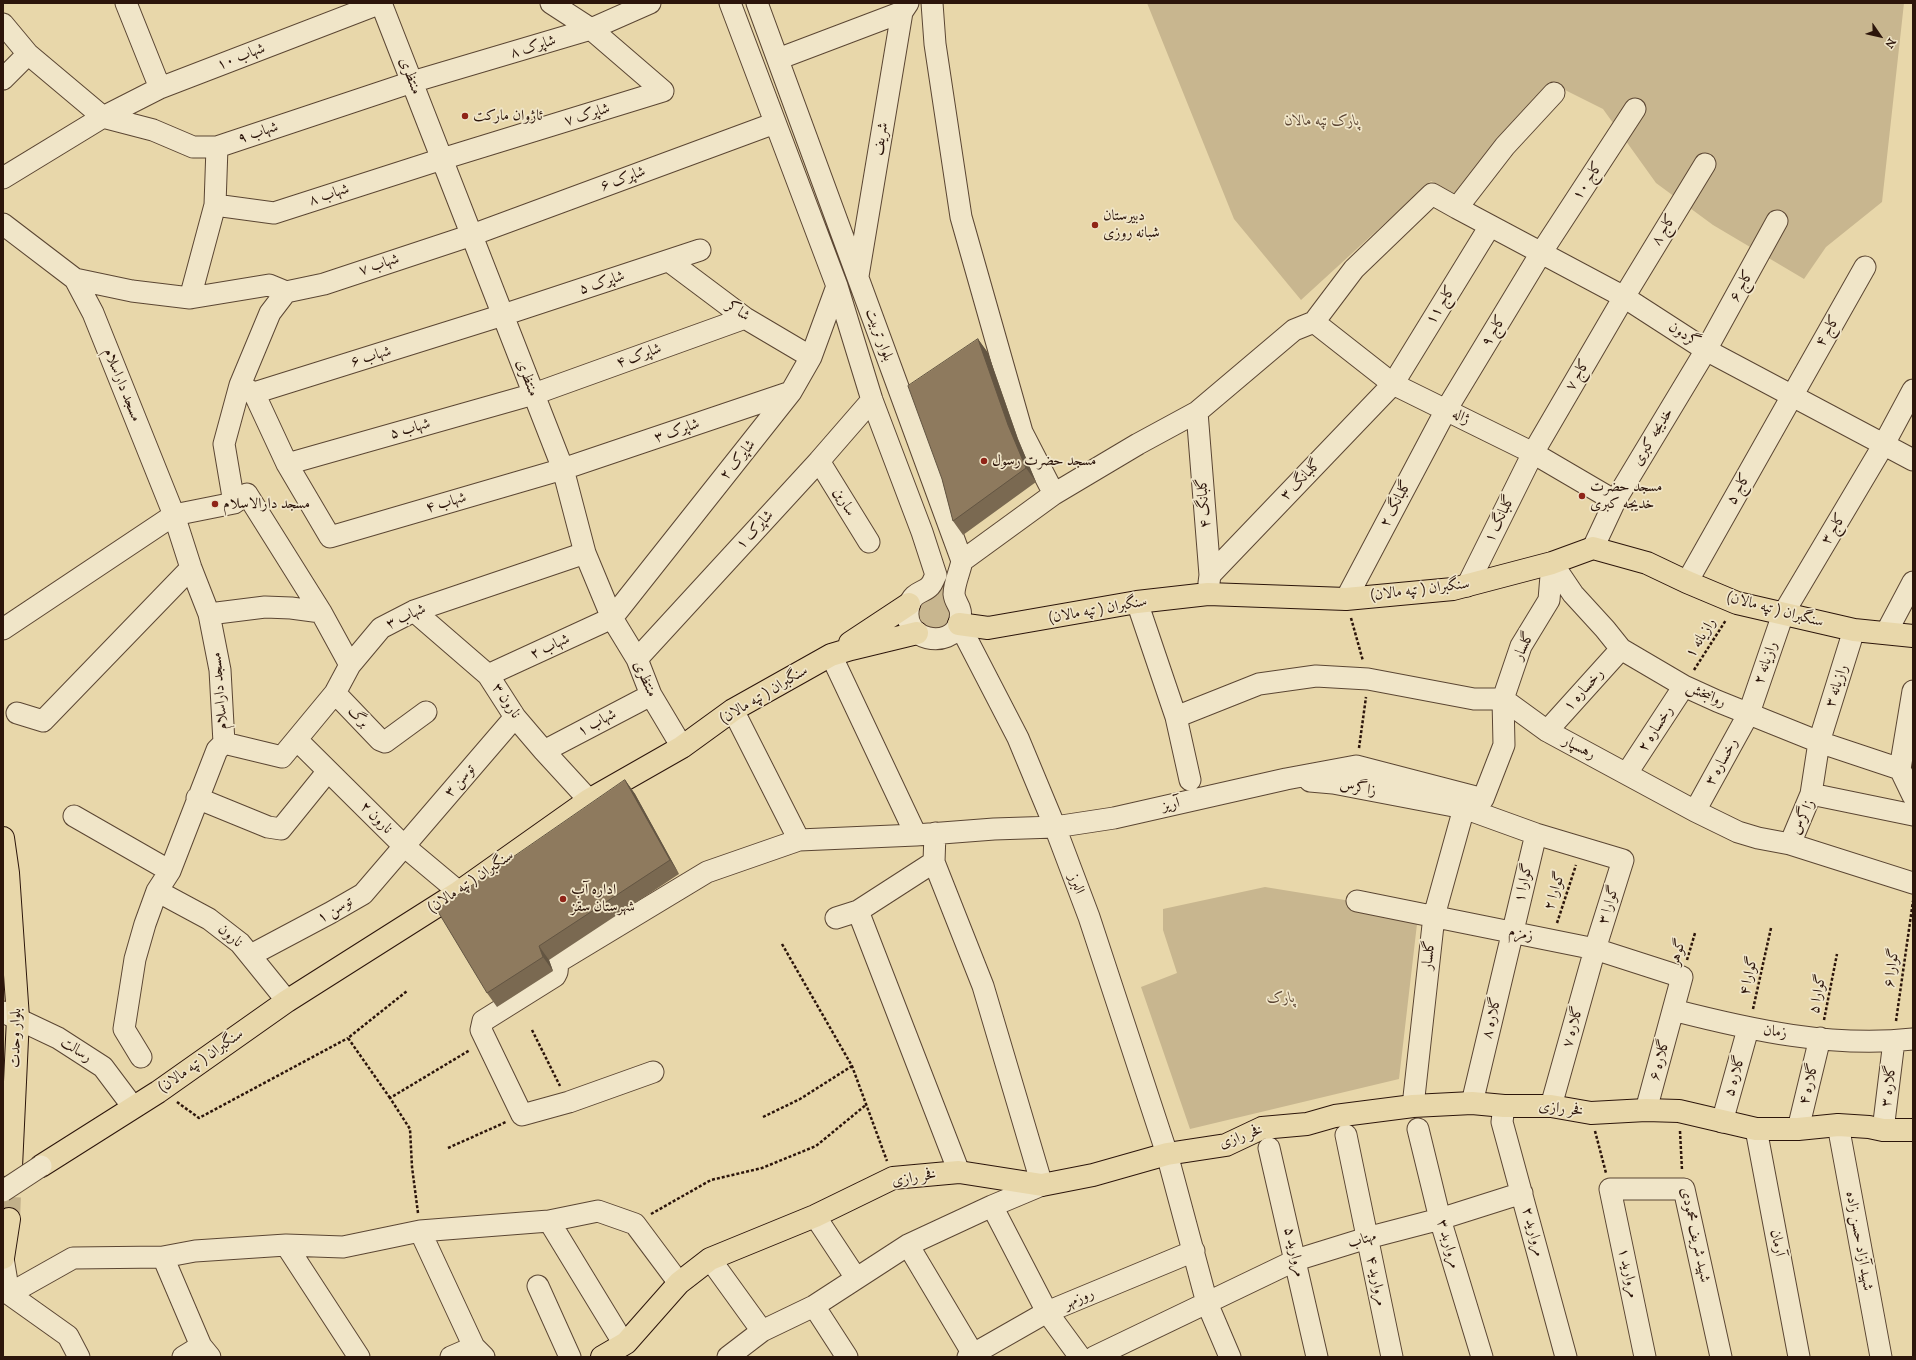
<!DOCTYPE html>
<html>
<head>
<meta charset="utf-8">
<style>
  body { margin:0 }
  #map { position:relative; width:1916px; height:1360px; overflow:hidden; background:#e8d7aa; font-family:"IM FELL Great Primer",serif }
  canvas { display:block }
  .frame { position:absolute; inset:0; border:4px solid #2c150b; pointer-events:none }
  .north { position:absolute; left:1860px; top:16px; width:40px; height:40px; -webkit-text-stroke:3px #f0e5c8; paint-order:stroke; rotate:124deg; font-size:11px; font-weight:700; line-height:16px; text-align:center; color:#2c150b }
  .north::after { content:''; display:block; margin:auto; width:14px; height:18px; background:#2c150b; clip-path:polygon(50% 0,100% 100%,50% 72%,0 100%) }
</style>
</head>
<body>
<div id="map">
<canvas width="1916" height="1360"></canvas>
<div class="frame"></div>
<div class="north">N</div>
</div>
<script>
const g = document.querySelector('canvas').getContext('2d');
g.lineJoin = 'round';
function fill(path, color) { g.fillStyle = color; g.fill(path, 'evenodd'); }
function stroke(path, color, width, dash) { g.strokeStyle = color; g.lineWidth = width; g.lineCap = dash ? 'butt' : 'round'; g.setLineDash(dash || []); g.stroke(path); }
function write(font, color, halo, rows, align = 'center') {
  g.font = font + ' "IM FELL Great Primer",Amiri,serif'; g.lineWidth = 3.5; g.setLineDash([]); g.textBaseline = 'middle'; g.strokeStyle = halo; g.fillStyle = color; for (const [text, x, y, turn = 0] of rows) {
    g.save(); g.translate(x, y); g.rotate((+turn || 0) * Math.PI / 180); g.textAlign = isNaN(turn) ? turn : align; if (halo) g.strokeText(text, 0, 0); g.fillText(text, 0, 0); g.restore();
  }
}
fill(new Path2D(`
  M1147,3H1904L1882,202L1826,247L1804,279L1713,225L1656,183L1603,109L1549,82L1460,196L1431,181L1301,300L1234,219Z
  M941,587L948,589L961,617L929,639L909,604Z
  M1265,887L1357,902L1417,924L1399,1079L1190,1129L1141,987L1177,973L1163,930V909Z`), '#c8b68f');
stroke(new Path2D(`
  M9,1219L11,1170`), '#c2b08a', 22, [22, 11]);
const minor = new Path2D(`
  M126,3L160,88
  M381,3L563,469L585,553L612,618L637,659L651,695L682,747
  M551,3L591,29L663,91
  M730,3L837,286L872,400L922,532L936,575C934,578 933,583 930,586C924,593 913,591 909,606C900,641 951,650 959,623C964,606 955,605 954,594C954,584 960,571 962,561L757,3
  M932,3L935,44L961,217L1022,432L1054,494
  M3,24L28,54L103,117L153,130L193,147H217L412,82L591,29L650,3
  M778,59L902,12
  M3,79L28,54
  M3,178L103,117L160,88L381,3
  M215,205L274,213L442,159L663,91
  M1457,208L1624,297L1706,350L1913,460
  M3,224L75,279L132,291L190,298L269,285L286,292
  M669,261L745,318L811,357
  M858,276L902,12L908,3
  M75,279L93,313L174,515L191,568L209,614L220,670L224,743L217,750L170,871L157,891L145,924L135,959L124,1029L141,1057
  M286,292L324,284L472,235L775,123
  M190,298L215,205L217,147
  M1314,322L1393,384L1533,453L1615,501
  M240,385L254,393L503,315L700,250
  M254,393L287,464L330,537L563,469L791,392
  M1197,412L1210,575L1209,583
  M819,461L869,542
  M287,464L534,394L745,318
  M234,503L224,444L240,385L270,313L286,292
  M1593,548L1615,501L1706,350L1777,221
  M962,561L1054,494L1138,444L1197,412L1294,330L1314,322L1354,269L1432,194L1457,208L1505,146L1554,93
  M1552,563L1573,594L1605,629L1621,649L1684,686L1717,701L1819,742L1900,769
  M1210,575L1393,384L1490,226
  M1687,582L1865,267
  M1467,586L1533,453L1624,297L1705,164
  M1346,599L1446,410L1541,253L1635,109
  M1137,602L1176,717
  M414,611L488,675L515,717L544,751L589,800
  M209,614L265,607L291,608L321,612
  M959,624L1018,738L1055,827L1089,917L1167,1154L1207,1303L1230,1357
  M3,629L174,515L234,503L247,494L321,612L350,665
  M1886,633L1913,582
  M831,655L916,835
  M637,659L819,461L872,400
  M488,675L612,618L791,392L811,357L837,286
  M1913,691L1900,769L1913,796
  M335,693L380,740L385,742L426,712
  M733,710L799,840
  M17,713L43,721L191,568
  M1547,731L1621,649
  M297,740L404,846L459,892
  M224,743L282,757L335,693L350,665L381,628L414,611L585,553
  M544,751L651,695
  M1627,773L1684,686
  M1190,780L1176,717L1259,684L1316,676L1368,679L1474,699H1503L1547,731L1695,811L1738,832L1758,838L1790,844L1811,794L1913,815
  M1310,781L1333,783L1464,808L1536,834L1623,860L1595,949L1551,1106
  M1811,794L1819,742L1854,630
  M197,798L268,827L281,829L328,771
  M1695,811L1749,713L1783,614L1884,444L1913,390
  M74,816L170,871
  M1790,844L1913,883
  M157,891L209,919L240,943L287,1001
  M1357,901L1595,949L1682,977L1646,1110
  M858,911L959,1172
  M836,918L858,911L934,862
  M251,955L330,913L363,894L515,717
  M1673,1010C1751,1030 1832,1048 1913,1039
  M3,1012L58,1038L103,1067L133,1107
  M653,1072L569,1102L522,1115L481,1030L483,1021L555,976L557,972L558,962L707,872L799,840L916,835L994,829L1055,827L1114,818L1286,779L1356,766L1483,799L1504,745L1503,699L1521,646L1549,600L1552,563
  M1472,1103L1536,834
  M1413,1106L1434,916L1464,808
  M1504,1106L1502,1122L1566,1357
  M1722,1122L1748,1029
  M1838,1125L1881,1357
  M1418,1129L1440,1219L1482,1357
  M1756,1129L1799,1357
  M1798,1129L1820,1038
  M1883,1130L1894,1041
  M1346,1135L1392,1357
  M1269,1148L1317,1357
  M992,1206L1047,1312L1080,1357
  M815,1216L856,1278
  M549,1221L624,1344
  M420,1231L474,1347L484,1357
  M286,1245L359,1357
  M908,1245L973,1354
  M163,1257L201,1346L210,1357
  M3,1258L9,1294L73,1258L163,1257L195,1251L286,1245L343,1247L420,1231L549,1221L598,1211L635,1224L679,1283
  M710,1259L762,1331
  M538,1286L570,1357
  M9,1294L68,1336L79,1357
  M814,1306L847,1357
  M183,1357L201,1346
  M451,1357L474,1347
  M728,1357L762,1331L814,1306L908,1245L992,1206L1042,1185L983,986L934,862L935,833
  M968,1357L1047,1312L1194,1251
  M1094,1357L1296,1260L1367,1238L1440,1219L1522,1193
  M1645,1357L1610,1189H1684L1721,1357`);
const major = new Path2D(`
  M959,624L988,628L1137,602L1208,594L1346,599L1453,589L1552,563L1593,548L1647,563L1687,582L1737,603L1854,630L1913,636
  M850,643L909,604
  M3,838L8,873L18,1018L11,1167
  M41,1166L158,1092L287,1001L459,892L589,800L682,747L733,710L831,655L851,649L917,633
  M3,1258L9,1219
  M602,1357L626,1343L679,1283L710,1259L815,1216L893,1178L959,1172L1042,1185L1093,1175L1167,1154L1226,1145L1262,1128L1307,1124L1335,1116L1413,1106L1472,1103L1504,1106H1551L1591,1113L1646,1110L1679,1111L1756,1129H1798L1838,1125L1869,1127L1883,1130H1913`);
stroke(minor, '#5b4633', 23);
stroke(major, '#2c150b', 24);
stroke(new Path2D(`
  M1351,618L1363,661
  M1694,670L1726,620
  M1359,748L1366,697
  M1557,923L1576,865
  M782,944L852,1066L887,1161
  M1687,960L1695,933
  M1753,1009L1771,928
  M1824,1020L1837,954
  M1896,1021L1913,901
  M532,1030L560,1086
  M390,1098L348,1038L407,991
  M177,1102L199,1118L348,1038
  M763,1117L800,1099L852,1066
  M1595,1131L1606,1173
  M1680,1131L1682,1170
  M448,1148L506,1122
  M418,1213L412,1167L410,1129L390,1098L470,1050
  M651,1214L711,1180L762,1168L816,1146L867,1104`), '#2c150b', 2.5, [3, 2]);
stroke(minor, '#f0e5c8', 21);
stroke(major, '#e8d7aa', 22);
const minorBridge = new Path2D(`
  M3,1191L41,1166`);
stroke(minorBridge, '#5b4633', 23, []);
stroke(minorBridge, '#f0e5c8', 21);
fill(new Path2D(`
  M978,339L988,353L1018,439L1036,482L963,535L953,521L942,479Z
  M625,780L635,794L679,874L549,960L553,971L497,1007L487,993Z`), '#7a6951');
fill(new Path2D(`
  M978,339L988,353L1018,439L1036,482L1026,468L1008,425Z
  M625,780L635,794L679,874L670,860Z
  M539,946L549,960L553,971L543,957Z`), '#635542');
const building = new Path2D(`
  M978,339L1008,425L1026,468L953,521L942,479L908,386Z
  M625,780L670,860L539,946L543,957L487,993L437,910Z`);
fill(building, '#8e7a5e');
stroke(building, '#635542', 1);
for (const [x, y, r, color] of [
  [465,116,4,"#8f2418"],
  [1095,225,4,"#8f2418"],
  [984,461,4,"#8f2418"],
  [1582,496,4,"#8f2418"],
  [215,504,4,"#8f2418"],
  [563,899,4,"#8f2418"]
]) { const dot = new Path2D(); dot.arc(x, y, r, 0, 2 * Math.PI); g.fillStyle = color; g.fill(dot); stroke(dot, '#f0e5c8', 1.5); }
write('15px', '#2c150b', '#f0e5c8', [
  ["شاپرک ۸",533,47,-17],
  ["شهاب ۱۰",241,57,-21],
  ["منتظری",410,76,69],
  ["شاپرک ۷",587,115,-17],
  ["شهاب ۹",258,133,-18],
  ["شریف",881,139,-81],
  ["شاپرک ۶",623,179,-20],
  ["کاج ۱۰",1588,181,-57],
  ["شهاب ۸",329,195,-18],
  ["کاج ۸",1664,230,-59],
  ["شهاب ۷",379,265,-18],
  ["شاپرک ۵",602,283,-18],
  ["کاج ۶",1742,286,-61],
  ["کاج ۱۱",1441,305,-58],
  ["شاکر",738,311,35],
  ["کاج ۹",1494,331,-59],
  ["کاج ۴",1828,331,-60],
  ["بلوار تربیت",879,335,70],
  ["گردون",1684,335,33],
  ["شاپرک ۴",639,356,-20],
  ["شهاب ۶",371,357,-17],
  ["کاج ۷",1578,375,-60],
  ["منتظری",527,378,69],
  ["مسجد داراسلام",122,385,68],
  ["ژاله",1461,417,27],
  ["شهاب ۵",410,429,-16],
  ["شاپرک ۳",677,431,-19],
  ["خدیجه کبری",1653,437,-59],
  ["شاپرک ۲",738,460,-51],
  ["گلبانگ ۳",1301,480,-46],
  ["کاج ۵",1739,489,-61],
  ["سارین",844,502,59],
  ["شهاب ۴",446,503,-16],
  ["گلبانگ ۴",1204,503,-94],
  ["گلبانگ ۲",1396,504,-62],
  ["گلبانگ ۱",1500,519,-64],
  ["کاج ۳",1834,529,-59],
  ["شاپرک ۱",755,530,-47],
  ["سنگبران ( تپه مالان)",1420,590,-7],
  ["سنگبران ( تپه مالان)",1098,610,-10],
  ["سنگبران ( تپه مالان)",1775,610,15],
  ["شهاب ۳",406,617,-25],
  ["رازیانه ۱",1701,638,-58],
  ["گلسار",1524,646,-65],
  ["شهاب ۲",550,647,-25],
  ["رازیانه ۲",1766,663,-71],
  ["منتظری",645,679,66],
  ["رازیانه ۳",1837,686,-72],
  ["رخساره ۱",1584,690,-48],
  ["مسجد داراسلام",220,691,-95],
  ["سنگبران ( تپه مالان)",764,695,-31],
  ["روانبخش",1706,695,24],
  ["نارون ۳",506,701,56],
  ["برگ",358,717,47],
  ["شهاب ۱",597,723,-28],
  ["رخساره ۲",1656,729,-57],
  ["رهسپار",1579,748,28],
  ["رخساره ۳",1722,762,-61],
  ["توسن ۳",460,781,-49],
  ["زاگرس",1358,788,11],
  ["آریز",1171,805,-13],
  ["زاگرس",1803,817,-64],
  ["نارون ۲",376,818,45],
  ["سنگبران ( تپه مالان)",471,882,-34],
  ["گوارا ۱",1524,883,-77],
  ["البرز",1076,884,69],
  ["گوارا ۲",1555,891,-72],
  ["گوارا ۳",1609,905,-73],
  ["توسن ۱",335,910,-30],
  ["زمزم",1521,934,12],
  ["نارون",230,936,40],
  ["گوهر",1678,952,-74],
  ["گلسار",1429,955,-84],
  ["گوارا ۶",1892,968,-82],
  ["گوارا ۴",1749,976,-77],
  ["گوارا ۵",1818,994,-79],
  ["گلاره ۸",1492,1018,-77],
  ["گلاره ۷",1573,1027,-74],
  ["زمان",1775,1032,7],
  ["بلوار وحدت",16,1038,-89],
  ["رسالت",76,1050,32],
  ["گلاره ۶",1660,1060,-75],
  ["سنگبران ( تپه مالان)",201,1061,-35],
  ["گلاره ۵",1735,1076,-74],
  ["گلاره ۴",1809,1084,-76],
  ["گلاره ۳",1889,1086,-83],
  ["فخر رازی",1561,1109,7],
  ["فخر رازی",1241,1137,-19],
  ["فخر رازی",914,1178,-9],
  ["مروارید ۲",1533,1232,75],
  ["شهید شریف محمودی",1695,1235,78],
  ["مهتاب",1362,1240,-16],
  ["شهید آزاد حسن زاده",1859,1241,80],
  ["آرمان",1777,1243,79],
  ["مرواربد ۳",1448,1244,74],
  ["مروارید ۵",1294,1252,77],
  ["مروارید ۱",1628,1273,78],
  ["مروارید ۴",1376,1281,78],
  ["روزمهر",1079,1299,-23]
]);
write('15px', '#2c150b', '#f0e5c8', [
  ["ئاژوان مارکت",473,116],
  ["دبیرستان",1103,216],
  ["شبانه روزی",1103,233],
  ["مسجد حضرت رسول",992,461],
  ["مسجد حضرت",1590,487],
  ["خدیجه کبری",1590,504],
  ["مسجد دارالاسلام",223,504],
  ["اداره آب",571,890],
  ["شهرستان سقز",571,907]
], 'left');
write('italic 15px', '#5b4533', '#f0e5c8', [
  ["پارک تپه مالان",1322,121],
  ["پارک",1281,998]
]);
</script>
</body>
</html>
